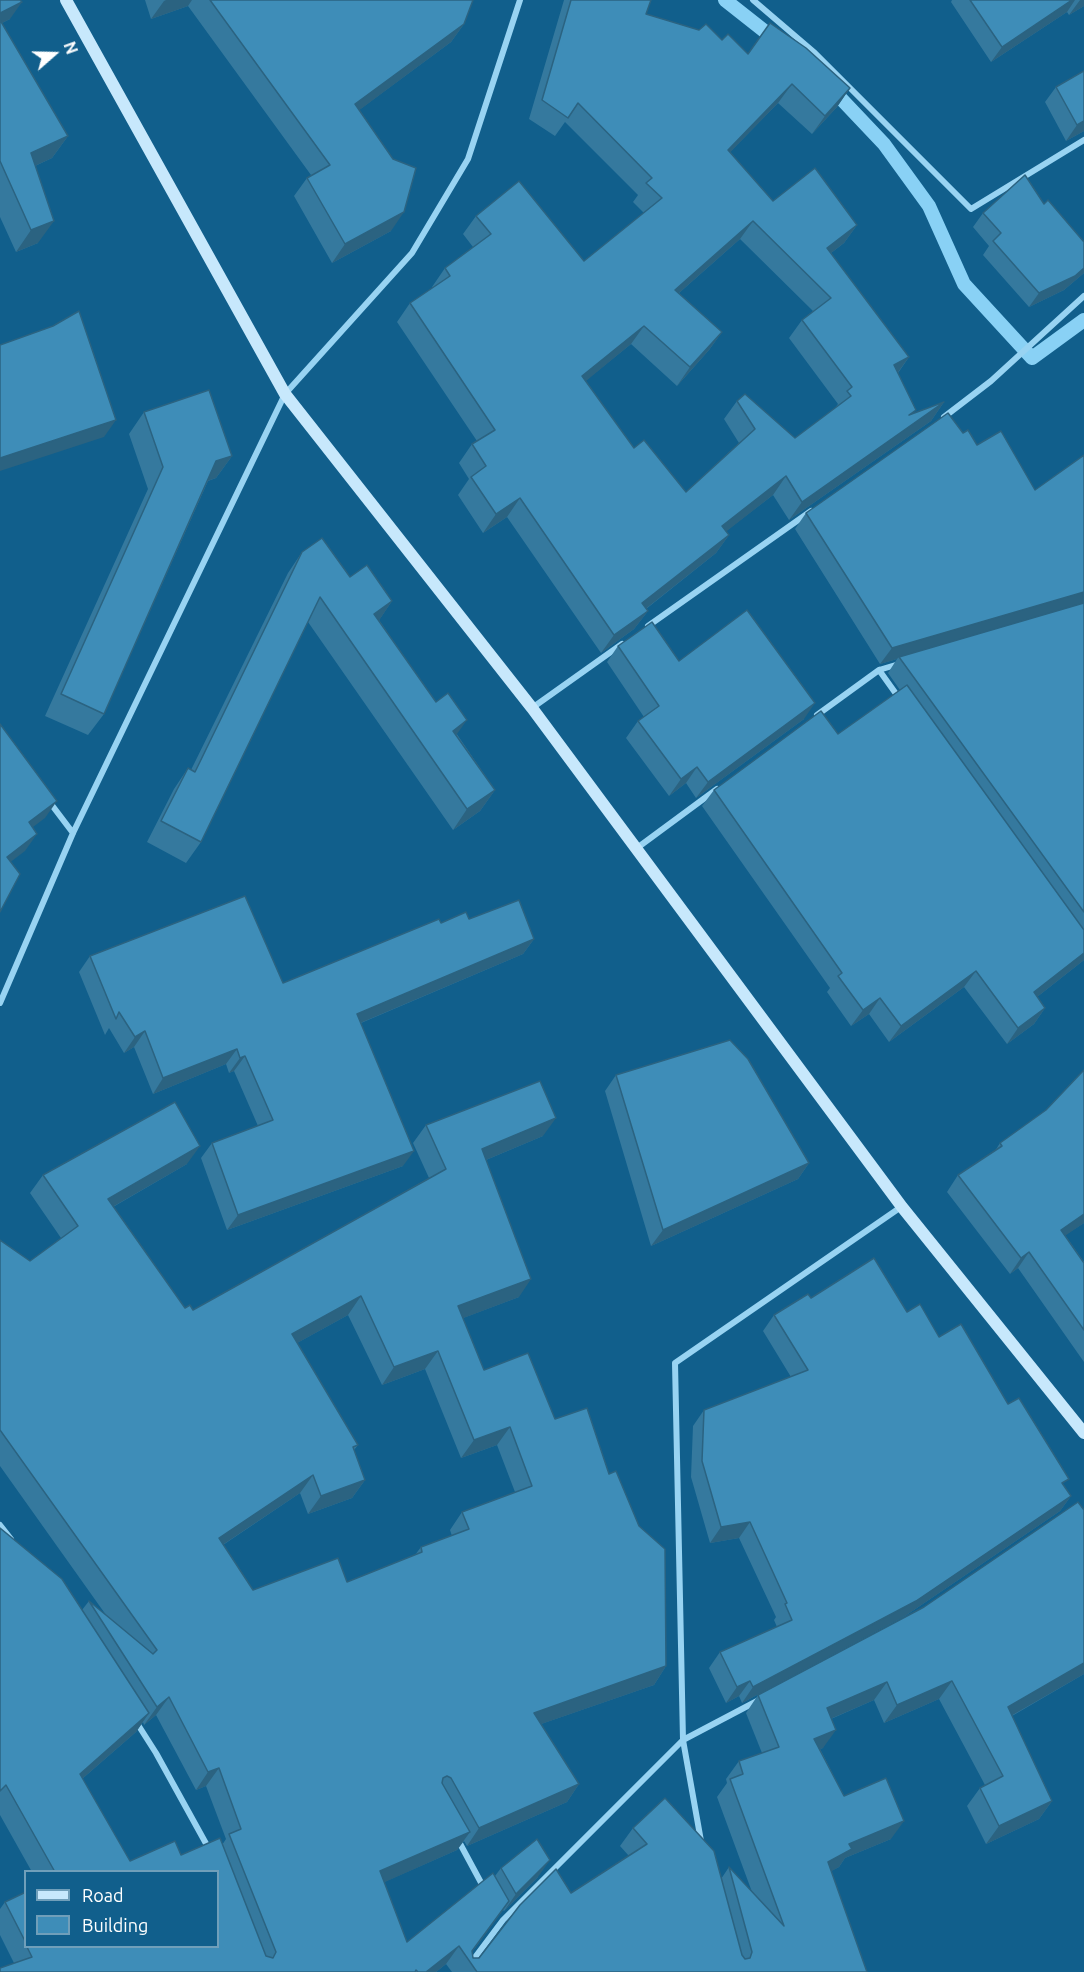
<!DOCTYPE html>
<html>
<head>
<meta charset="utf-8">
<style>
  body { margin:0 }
  #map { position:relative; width:1084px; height:1972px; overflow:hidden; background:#115f8c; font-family:Ubuntu,sans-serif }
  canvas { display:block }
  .legend { position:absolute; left:24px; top:1870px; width:195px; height:78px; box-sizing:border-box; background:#115f8c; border:2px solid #709fba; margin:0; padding:8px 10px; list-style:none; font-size:18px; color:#fff }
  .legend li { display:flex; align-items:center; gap:12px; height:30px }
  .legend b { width:30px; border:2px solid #709fba }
  .north { position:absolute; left:24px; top:24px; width:60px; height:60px; -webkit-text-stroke:4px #115f8c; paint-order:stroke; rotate:70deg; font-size:16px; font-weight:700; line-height:24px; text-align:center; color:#fff }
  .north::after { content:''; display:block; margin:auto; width:21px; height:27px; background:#fff; clip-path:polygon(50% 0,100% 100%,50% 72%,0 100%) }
</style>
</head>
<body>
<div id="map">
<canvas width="1084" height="1972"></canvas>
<ul class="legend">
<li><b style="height:8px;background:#c7e8fc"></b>Road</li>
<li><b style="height:16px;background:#3e8db8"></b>Building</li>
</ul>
<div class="north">N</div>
</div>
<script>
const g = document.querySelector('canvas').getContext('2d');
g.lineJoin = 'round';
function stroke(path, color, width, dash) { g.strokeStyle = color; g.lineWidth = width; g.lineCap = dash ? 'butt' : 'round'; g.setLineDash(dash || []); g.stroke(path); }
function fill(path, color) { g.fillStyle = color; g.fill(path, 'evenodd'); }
stroke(new Path2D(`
  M725,0L777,41
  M830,87L884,144L929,206L964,284L1032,358L1084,320`), '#89d1f5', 14);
stroke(new Path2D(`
  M753,0L815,53L971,209L1084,140
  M944,417L991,381L1084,296
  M648,626L811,511
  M879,670L899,698
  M532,708L622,644
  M817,715L879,670L899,664
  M48,800L73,833
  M637,848L717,789
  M0,1003L73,833L285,394L412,253L468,159L520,0
  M0,1525L11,1539
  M135,1720L156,1753L209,1849
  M457,1838L485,1890
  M701,1841L683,1740L675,1363L901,1207
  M464,1972L503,1920L683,1740L759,1700`), '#98d3f2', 6);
stroke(new Path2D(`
  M66,0L285,394L532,708L902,1207L1084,1433`), '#c7e8fc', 12);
fill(new Path2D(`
  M0,0L10,19L2,23L68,136L52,158L35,166L38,243L16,252L0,217Z
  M145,0H473L464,24L451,42L359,110L391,231L332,263L294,196L307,178L311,175L188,6L151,19Z
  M564,0H651L646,14L722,40L748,54L850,88L837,107L812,134L778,103L730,152L773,201L857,225L844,243L831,253L909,357L898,373L913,414L944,402L931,421L789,520L773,495L726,531L729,535L716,553L646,609L648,611L634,629L601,653L507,517L483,533L458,495L469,479L459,463L472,444L477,441L397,322L410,303L433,288L432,287L445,268L473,247L463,234L476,216L584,261L644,213L633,202L638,195L565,122L555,136L529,119ZM740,239L813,311L802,320L789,338L838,404L835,408L795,438L737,401L724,419L739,443L686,492L634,448L585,381L631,344L677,386L709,350L722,332L679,293Z
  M952,0H1084V6L1069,15L1067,12L991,62L951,2Z
  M1084,71V131L1066,141L1045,102L1056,87Z
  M1044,204L1084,242V273L1064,290L1029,307L983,255L989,246L973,227L983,213Z
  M144,412L232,456L216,478L208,481L104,714L88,735L45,716L148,489L129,434Z
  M963,433L977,445L1035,490L1084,455V960L1037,997L1045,1008L1034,1024L1007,1044L964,987L889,1042L869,1014L851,1026L827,992L830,988L702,806L714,790L838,734L900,690L888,673L897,659L880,664L795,529L806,513Z
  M302,552L350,577L392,601L379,620L495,790L480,811L453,830L308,622L201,842L186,863L147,842L174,789L188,768L191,770L288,573Z
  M618,646L679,661L804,719L696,798L686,783L669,796L626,738L638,721L644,717L607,662Z
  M469,919L534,939L523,954L361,1023L403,1166L227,1230L201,1158L212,1143L258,1126L234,1071L229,1073L226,1064L153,1094L134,1047L124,1053L109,1028L105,1035L79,972L90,956L283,983L441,923Z
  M1084,1070V1223L1065,1235L1084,1262V1362L1018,1268L1010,1274L947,1192L958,1175L995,1151L1000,1143L1046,1110Z
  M616,1075L809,1163L798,1179L651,1246L605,1091Z
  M426,1125L543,1136L486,1160L519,1297L463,1318L484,1370L555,1419L666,1666L654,1685L541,1724L579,1784L567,1802L467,1846L464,1841L457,1850L384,1882L407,1942L495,1876L501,1868L538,1877L504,1911L503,1910L472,1952L473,1958H479L571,1893L629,1856L620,1846L633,1828L721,1879L729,1867L752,1892L717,1797L727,1783L726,1779L739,1761L762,1753L746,1713L758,1695L924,1607L1084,1510V1674L1012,1716L1052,1801L1039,1819L986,1844L967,1806L980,1788L985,1785L939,1699L884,1723L874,1700L831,1719L823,1748L820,1749L844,1796L891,1839L845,1858L839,1867L831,1871L867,1972H452L446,1964L436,1972H0L14,1963L0,1935V1909L5,1902L26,1892V1947H218V1872H32L0,1815V1528L82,1610L89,1601L106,1615L0,1466V1240L30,1261L61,1238L30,1193L43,1175L187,1164L113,1207L185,1308L193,1310L429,1178L413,1143ZM348,1315L382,1385L425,1369L461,1458L497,1445L515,1492L462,1512L450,1530L452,1536L421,1547L415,1555L347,1582L253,1590L223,1545L300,1493L308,1514L352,1498L365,1480L354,1450L358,1445L297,1343ZM156,1715L196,1790L206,1786L226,1839L222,1845L181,1855L130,1861L82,1779L136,1732L143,1722L144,1725Z
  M811,1298L907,1312L939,1337L1008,1404L1071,1496L1060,1511L905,1616L742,1703L739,1696L726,1703L709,1668L720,1652L777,1627L774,1620L776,1617L739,1538L710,1543L691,1477L693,1426L704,1410L791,1377L763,1331L774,1315Z`), '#35799e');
fill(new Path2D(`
  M166,0H192L188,6L151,19L164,1Z
  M1072,0H1075L1067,12L991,62L1002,47Z
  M1080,0H1084V6L1069,15Z
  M22,2L10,19L0,24V13Z
  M464,24L451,42L342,123L355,104Z
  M792,84L778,103L715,168L728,150Z
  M850,88L837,107L812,134L825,116Z
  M1084,121V131L1066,141L1077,125Z
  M68,136L52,158L15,175L31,153Z
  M404,212L391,231L332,263L345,244Z
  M54,221L38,243L16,252L31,230Z
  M753,221L740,239L662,308L675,290Z
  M857,225L844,243L814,266L827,248Z
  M1084,268V273L1064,290L1029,307L1039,293Z
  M644,326L631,344L569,395L582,376Z
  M722,332L709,350L677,386L690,367Z
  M909,357L896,375L894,365Z
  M944,402L931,421L789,520L802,502Z
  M116,420L104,437L0,471V458Z
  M232,456L216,478L201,483L216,461Z
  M786,476L773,495L709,545L722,526Z
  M520,498L507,517L483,533L496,514Z
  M729,535L716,553L629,622L642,603Z
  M1084,592V605L899,657L897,659L880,664L892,648Z
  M392,601L378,622L374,614Z
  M648,611L634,629L601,653L614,635Z
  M815,703L804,719L696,798L708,782Z
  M467,720L452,741L453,731Z
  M697,767L686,783L669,796L681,779Z
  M495,790L480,811L453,830L467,809Z
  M57,801L45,818L17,839L29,822Z
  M37,834L25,851L0,870L7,857Z
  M534,939L523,954L346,1029L357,1014Z
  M1084,953V960L1023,1008L1034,992Z
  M976,971L964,987L889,1042L901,1026Z
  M880,998L869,1014L851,1026L863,1010Z
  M1045,1008L1034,1024L1007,1044L1018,1028Z
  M145,1031L134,1047L124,1053L135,1037Z
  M237,1049L226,1064L153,1094L163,1078Z
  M245,1056L234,1071L229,1073L240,1058Z
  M556,1118L543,1136L469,1167L482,1149Z
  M200,1146L187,1164L95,1217L108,1199Z
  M414,1151L403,1166L227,1230L238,1215Z
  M809,1163L798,1179L651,1246L663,1230Z
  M1084,1214V1223L1050,1246L1061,1230Z
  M1029,1252L1018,1268L1010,1274L1021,1258Z
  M531,1279L519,1297L445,1325L458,1306Z
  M361,1296L348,1315L279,1353L292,1334Z
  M438,1351L425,1369L382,1385L394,1367Z
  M510,1427L497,1445L461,1458L474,1440Z
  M313,1475L300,1493L206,1556L219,1538Z
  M365,1480L352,1498L308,1514L321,1496Z
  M1071,1496L1060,1511L905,1616L742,1703L753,1687Z
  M750,1522L739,1538L710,1543L721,1527Z
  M1084,1663V1674L995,1725L1008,1707Z
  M666,1666L654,1685L521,1731L534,1713Z
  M750,1681L739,1696L726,1703L737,1687Z
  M952,1681L939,1699L884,1723L897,1705Z
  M887,1682L874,1700L814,1726L827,1708Z
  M169,1697L156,1715L144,1725L157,1707Z
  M149,1713L136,1732L67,1792L80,1774Z
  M836,1730L823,1748L801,1757L814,1739Z
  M219,1768L206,1786L196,1790L208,1772Z
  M579,1784L567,1802L467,1846L479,1828Z
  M1052,1801L1039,1819L986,1844L999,1826Z
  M904,1821L891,1839L845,1858L839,1867L815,1880L828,1862L849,1844Z
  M470,1832L457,1850L367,1890L380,1871Z
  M550,1860L538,1877L504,1911L516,1894Z
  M459,1946L446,1964L436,1972H426Z`), '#2b6381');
const building = new Path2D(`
  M0,0H20L22,2L0,13Z
  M210,0H473L464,24L355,104L393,159L416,168L404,212L345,244L307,178L330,165Z
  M571,0H651L646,14L699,30L706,24L722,40L728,34L748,54L770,23L806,48L850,88L825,116L792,84L728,150L773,201L815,168L857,225L827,248L909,357L894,365L916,410L909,415L944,402L802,502L786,476L722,526L729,535L642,603L648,611L614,635L520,498L496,514L471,477L486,466L472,444L495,430L410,303L450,276L445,268L491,234L476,216L519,181L584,261L662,198L646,183L652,178L578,103L568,118L542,100ZM753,221L831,298L802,320L852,387L847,391L851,396L795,438L745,394L737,401L755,429L686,492L644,440L634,448L582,376L644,326L690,367L722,332L675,290Z
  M970,0H1072L1002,47Z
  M0,20L68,136L31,153L54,221L31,230L0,161Z
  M1084,71V121L1077,125L1056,87Z
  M1025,175L1044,204L1048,200L1084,242V268L1075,276L1039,293L993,241L1001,233L983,213Z
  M79,311L116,420L0,458V345L53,326Z
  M209,390L232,456L216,461L104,714L61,694L163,467L144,412Z
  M948,413L963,433L968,430L977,445L1001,431L1035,490L1084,455V592L892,648L806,513Z
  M322,538L350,577L367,565L392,601L374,614L436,702L448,693L467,720L453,731L495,790L467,809L320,597L201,842L161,821L188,768L195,772L302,552Z
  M1084,603V912L899,657Z
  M747,610L815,703L708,782L697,767L681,779L638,721L659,706L618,646L652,622L679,661Z
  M907,685L1084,930V953L1034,992L1045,1008L1018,1028L976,971L901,1026L880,998L863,1010L838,976L842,973L714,790L821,711L838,734Z
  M0,724L57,801L29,822L37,834L7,857L20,874L0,912Z
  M245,896L283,983L439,919L441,923L466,912L469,919L519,900L534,939L357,1014L414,1151L238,1215L212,1143L273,1120L245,1056L240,1058L237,1049L163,1078L145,1031L135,1037L119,1012L116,1019L90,956Z
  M730,1040L748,1059L809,1163L663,1230L616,1075Z
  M1084,1070V1214L1061,1230L1084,1263V1330L1029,1252L1021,1258L958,1175L1002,1146L1000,1143L1046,1110Z
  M540,1081L556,1118L482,1149L531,1279L458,1306L484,1370L528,1353L555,1419L587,1408L609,1474L616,1471L639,1526L665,1549L666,1666L534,1713L579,1784L479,1828L451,1778L447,1776L443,1778L442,1783L470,1832L380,1871L407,1942L493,1873L509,1901L472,1951L473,1958H479L520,1905L556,1869L571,1893L647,1844L633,1828L665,1798L714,1851L742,1955L745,1959L750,1958L752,1952L729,1867L784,1926L730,1779L743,1774L739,1761L779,1747L758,1695L924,1607L1078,1502L1084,1510V1663L1008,1707L1052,1801L999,1826L980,1788L1003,1776L952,1681L897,1705L887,1682L827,1708L836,1730L814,1739L844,1796L886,1778L904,1821L849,1844L852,1849L828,1862L867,1972H477L459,1946L426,1972H418L416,1970L415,1972H0V1968L32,1957L27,1947H218V1872H55L6,1785L0,1791V1528L62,1579L149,1713L80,1774L130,1861L175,1841L181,1855L220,1838L266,1956L273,1958L276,1952L229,1834L241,1829L219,1768L208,1772L169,1697L157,1707L89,1601L153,1654L157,1650L0,1430V1240L30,1261L78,1226L43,1175L175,1102L200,1146L108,1199L185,1308L190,1305L193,1310L446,1169L426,1125ZM361,1296L394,1367L438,1351L474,1440L510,1427L532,1486L462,1512L469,1529L421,1547L422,1552L347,1582L338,1558L253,1590L219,1538L313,1475L321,1496L365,1480L353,1447L358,1445L292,1334Z
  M874,1258L907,1312L920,1304L939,1337L961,1324L1008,1404L1019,1398L1069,1479L1062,1483L1071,1496L916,1601L753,1687L750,1681L737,1687L720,1652L792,1620L785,1604L787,1603L750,1522L721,1527L702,1461L704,1410L808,1370L774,1315L808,1294L811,1298Z
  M537,1839L550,1860L516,1894L501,1868Z
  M26,1892V1943L5,1902Z`);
fill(building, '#3e8db8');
stroke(building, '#2b6381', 1.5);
</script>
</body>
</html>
